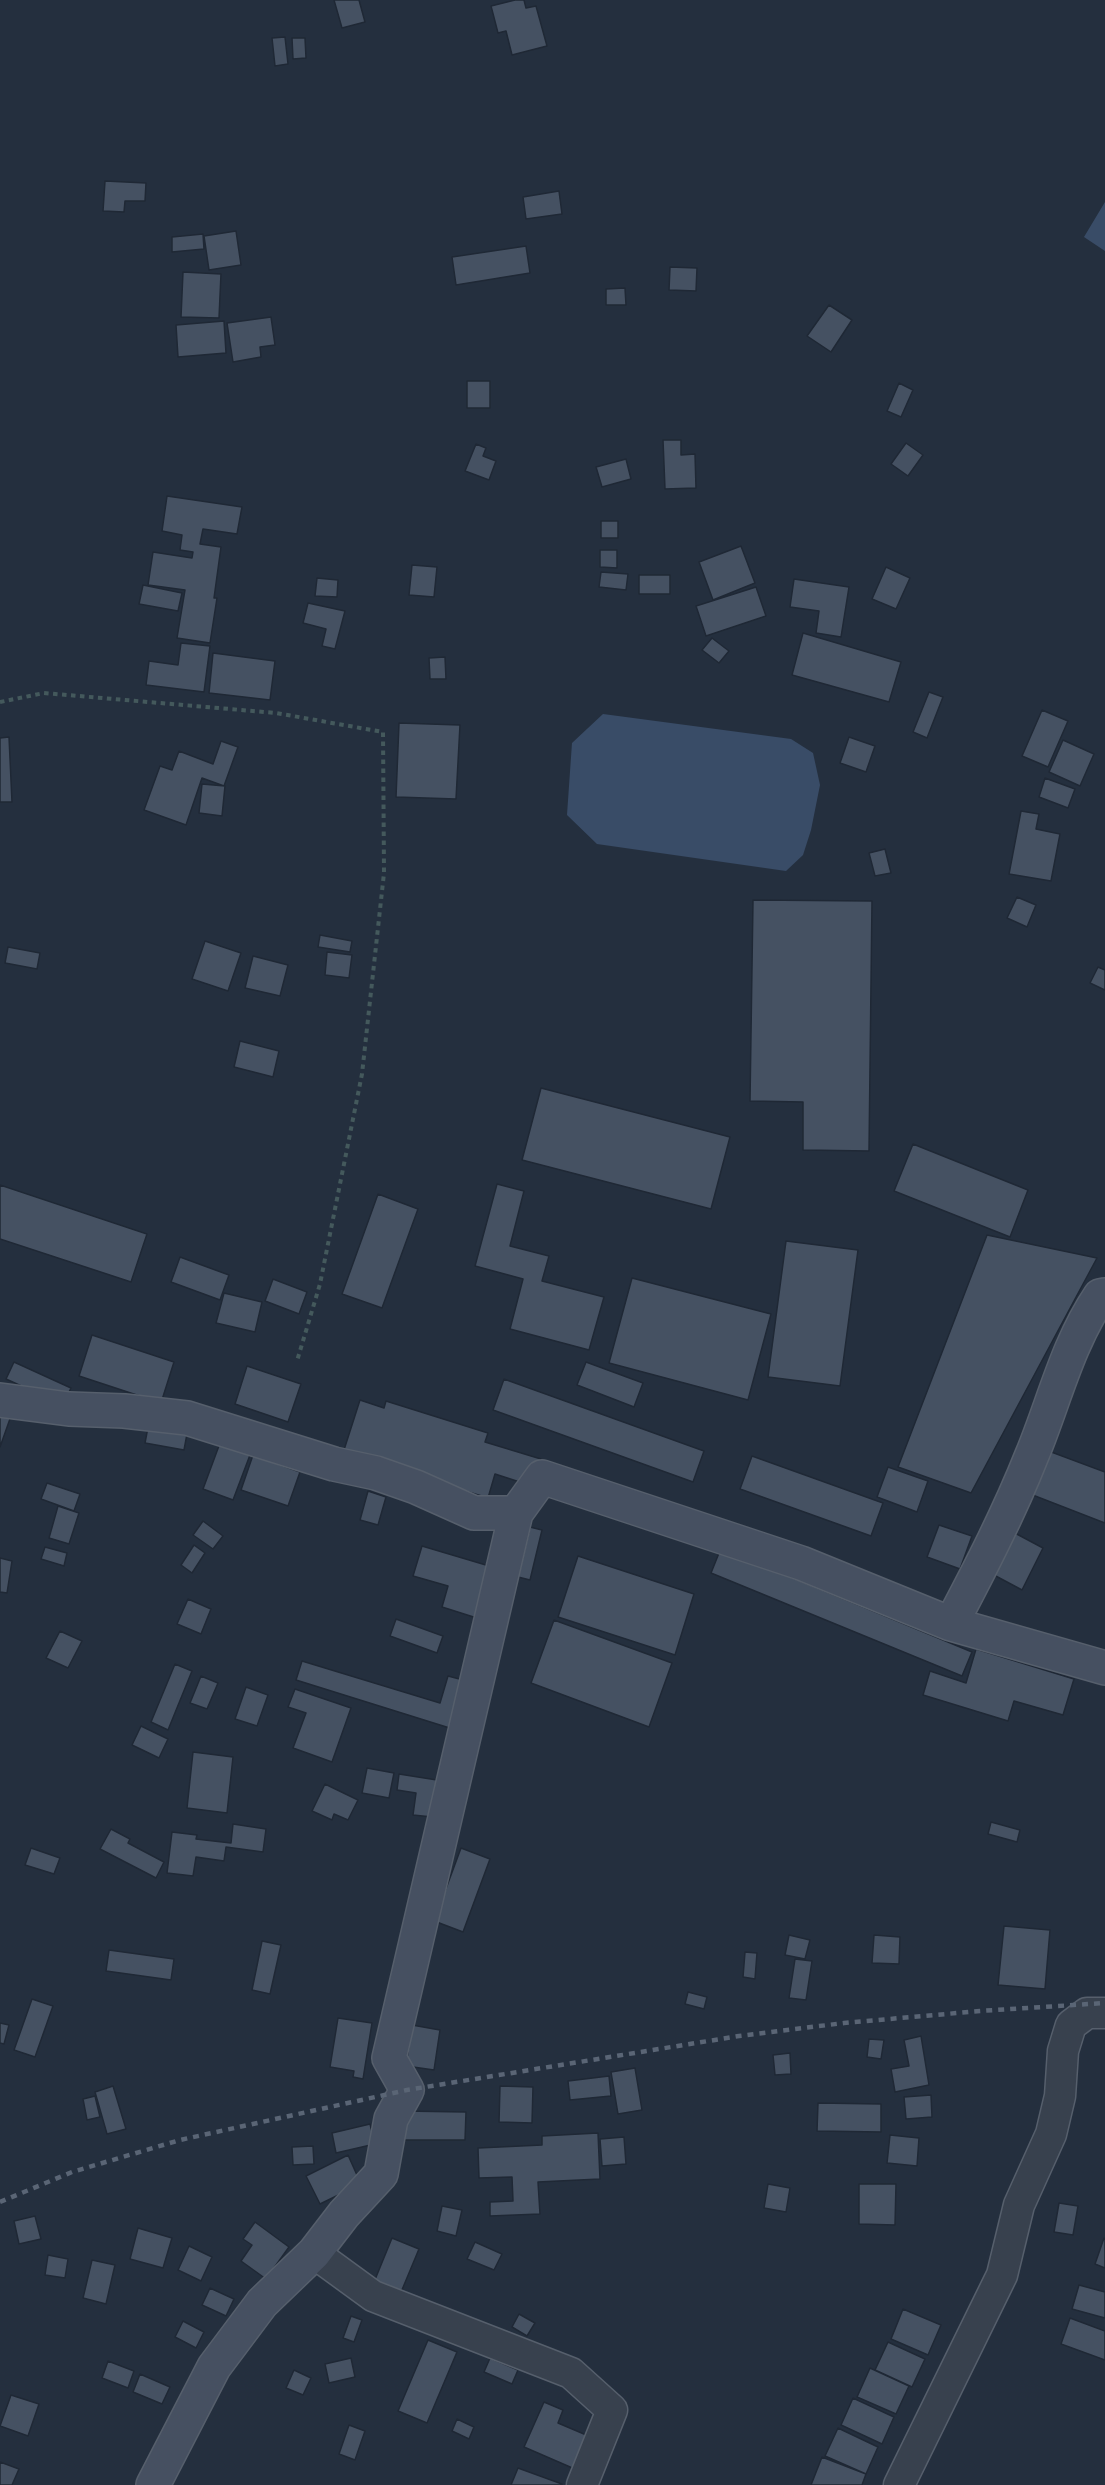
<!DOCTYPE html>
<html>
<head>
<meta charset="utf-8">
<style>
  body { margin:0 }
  canvas { display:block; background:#242f3e }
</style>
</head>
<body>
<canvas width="1105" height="2485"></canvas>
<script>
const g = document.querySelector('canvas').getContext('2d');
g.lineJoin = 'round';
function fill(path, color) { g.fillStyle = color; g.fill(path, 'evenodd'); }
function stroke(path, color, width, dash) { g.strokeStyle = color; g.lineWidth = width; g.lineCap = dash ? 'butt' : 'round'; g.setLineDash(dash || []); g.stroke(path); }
fill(new Path2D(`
  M1105,202V251L1084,237Z
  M603,714L791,739L813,753L820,785L811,830L803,855L786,871L597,844L567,815L572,743Z`), '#394c67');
const building = new Path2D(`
  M334,0H359L365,22L342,28Z
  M515,0H524L526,8L536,6L547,46L512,55L506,31L498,33L491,6Z
  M285,37L288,64L275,66L272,38Z
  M292,38H305L306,58L293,59Z
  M105,181L146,183L145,201H125L124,212L103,211Z
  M559,191L562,214L526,219L523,197Z
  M236,231L241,265L209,270L204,236Z
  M203,234L204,249L172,252V237Z
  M526,246L530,273L456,285L452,257Z
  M670,267L697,268L696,291L669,290Z
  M183,272L221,274L219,318L181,317Z
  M625,288L626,305H606V289Z
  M829,305L852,320L831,352L807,336Z
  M271,317L275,345L260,347L261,357L233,362L227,323Z
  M224,321L226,353L178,357L176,325Z
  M467,381H490V408H467Z
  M899,383L913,390L901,417L887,411Z
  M663,440H681V455L695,454L696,488L665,489Z
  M906,443L923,455L908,476L891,464Z
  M476,444L486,448L483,456L496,461L489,480L465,471Z
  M626,459L631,479L602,487L596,467Z
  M167,496L242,507L237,534L203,529L200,544L221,547L214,598H217L210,643L177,638L185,590L148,585L153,552L192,558L193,552L180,550L182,535L162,531Z
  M601,521H618V538H601Z
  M741,546L755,583L713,600L699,562Z
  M600,550H617V568L600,567Z
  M412,565L437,567L434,597L409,595Z
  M886,567L910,578L896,609L872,599Z
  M601,572L628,574L626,590L599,587Z
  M639,575H670V594H639Z
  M317,578L338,580L337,597L315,596Z
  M794,579L849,587L841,637L816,633L819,611L790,607Z
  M143,585L182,593L178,611L139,604Z
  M756,587L766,616L706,636L696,606Z
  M308,603L345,611L335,649L322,646L326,629L303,623Z
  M803,633L901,662L889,702L792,675Z
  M712,638L729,651L719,663L702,650Z
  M181,643L210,646L204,692L146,685L149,661L178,665Z
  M213,653L275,661L270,700L209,693Z
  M445,657L446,679H430L429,658Z
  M929,692L943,697L927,738L913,732Z
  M1042,710L1068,721L1048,767L1022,756Z
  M399,723L460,725L456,799L396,797Z
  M9,737L12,802H0V738Z
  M849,737L875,746L866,772L840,763Z
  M1063,740L1094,754L1080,786L1049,772Z
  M221,741L238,747L224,786L202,778L186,825L144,810L160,766L172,770L179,751L213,764Z
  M1045,778L1075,789L1068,808L1039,797Z
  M202,784L225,786L222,816L199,813Z
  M1021,811L1039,814L1036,829L1060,834L1051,881L1009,874Z
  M885,849L891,873L875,876L869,853Z
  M1017,897L1036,905L1027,927L1007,918Z
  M753,900L872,901L869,1151L803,1150V1102L750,1101Z
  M320,935L352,941L350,952L318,947Z
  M205,941L241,953L228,991L192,979Z
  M8,947L40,953L37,969L5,963Z
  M327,952L352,955L349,978L325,975Z
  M253,956L288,965L280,996L245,988Z
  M1098,967L1105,970V990L1090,983Z
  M240,1041L279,1051L273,1077L234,1067Z
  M541,1088L730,1137L711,1209L522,1160Z
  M913,1144L1028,1190L1010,1237L894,1191Z
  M497,1184L524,1191L510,1246L549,1256L542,1281L604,1297L589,1350L510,1329L523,1279L475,1266Z
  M0,1185L147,1234L131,1282L0,1239Z
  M378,1194L418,1209L382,1308L342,1294Z
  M987,1235L1097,1258L971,1493L898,1467Z
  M786,1241L858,1250L840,1386L768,1377Z
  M180,1257L229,1275L220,1300L171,1282Z
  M632,1278L771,1314L748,1400L609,1363Z
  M273,1279L307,1292L299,1314L265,1301Z
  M224,1293L262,1302L255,1332L216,1323Z
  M92,1335L174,1362L161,1403L79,1376Z
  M14,1362L71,1388L63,1405L6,1379Z
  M586,1362L643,1383L634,1407L577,1385Z
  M247,1366L301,1384L288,1422L235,1404Z
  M504,1379L704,1451L693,1482L493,1410Z
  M360,1400L384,1408L386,1401L488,1433L485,1442L541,1459L532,1486L495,1474L488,1498L343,1453Z
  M0,1412L11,1416L0,1447Z
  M148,1427L187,1434L184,1450L145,1443Z
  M220,1443L250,1455L233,1500L203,1489Z
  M1046,1450L1105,1472V1523L1030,1494Z
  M253,1455L300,1472L288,1506L241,1490Z
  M752,1456L883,1503L871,1536L740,1489Z
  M888,1467L928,1481L917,1512L877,1497Z
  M47,1483L80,1494L74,1511L41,1499Z
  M368,1491L386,1497L378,1525L360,1520Z
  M58,1506L79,1513L69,1544L49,1538Z
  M203,1521L223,1536L213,1549L193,1535Z
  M939,1525L972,1536L960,1569L927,1557Z
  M530,1527L542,1530L530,1580L518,1577Z
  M1013,1532L1043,1548L1022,1590L992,1574Z
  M194,1545L205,1553L192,1573L181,1565Z
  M422,1546L496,1568L483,1620L442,1607L448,1586L413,1576Z
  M45,1547L67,1553L64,1566L41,1559Z
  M721,1548L972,1652L962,1676L711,1573Z
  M578,1556L694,1594L675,1655L558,1617Z
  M0,1558L12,1561L7,1593L0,1592Z
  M188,1599L211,1609L201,1634L177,1624Z
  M396,1619L443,1636L437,1653L390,1636Z
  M554,1620L672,1663L649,1727L531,1683Z
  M60,1631L82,1641L68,1668L46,1658Z
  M976,1649L1074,1679L1063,1715L1014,1701L1008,1721L923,1695L930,1671L966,1683Z
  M302,1661L440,1703L448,1676L471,1682L456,1730L296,1680Z
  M175,1664L192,1671L168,1730L151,1722Z
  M201,1676L218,1683L207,1709L190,1703Z
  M246,1687L268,1695L257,1726L235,1719Z
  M295,1689L351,1708L332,1762L293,1748L306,1713L288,1707Z
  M141,1726L168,1739L159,1758L132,1745Z
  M193,1752L233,1757L227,1813L187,1808Z
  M367,1768L394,1773L389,1798L362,1793Z
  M399,1774L437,1780L432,1817L413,1815L416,1793L397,1790Z
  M325,1784L358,1800L348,1820L334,1814L332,1820L312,1811Z
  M991,1822L1020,1830L1017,1842L988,1834Z
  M233,1824L266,1829L263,1852L226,1847L224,1861L196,1857L193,1876L167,1873L172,1832L197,1835L196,1839L231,1843Z
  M111,1829L130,1839L128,1843L164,1862L156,1878L100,1849Z
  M31,1848L60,1858L54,1874L25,1865Z
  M461,1848L490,1859L463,1932L434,1921Z
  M1004,1926L1050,1930L1045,1989L998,1985Z
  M789,1935L810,1940L805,1959L785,1955Z
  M874,1935L900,1937L899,1964L872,1963Z
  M262,1941L281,1945L270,1994L252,1990Z
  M109,1950L174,1959L171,1980L106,1971Z
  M745,1952L757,1953L755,1979L743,1977Z
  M795,1959L812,1961L806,2000L789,1998Z
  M688,1992L707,1997L704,2009L685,2004Z
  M32,1999L53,2006L35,2057L14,2050Z
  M338,2018L372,2023L363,2079L353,2077L354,2071L330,2067Z
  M0,2023L9,2025L4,2044L0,2043Z
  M412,2025L440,2030L434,2070L406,2066Z
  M921,2036L929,2085L895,2092L891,2069L909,2066L904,2040Z
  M869,2039L884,2040L881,2059L867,2057Z
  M790,2053L791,2074L775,2075L773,2055Z
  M635,2068L642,2110L618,2114L611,2072Z
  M609,2076L611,2096L570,2100L568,2081Z
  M113,2086L126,2129L107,2134L95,2092Z
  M500,2086L533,2087L532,2123L499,2122Z
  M931,2095L932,2117L906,2119L904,2097Z
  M95,2096L100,2117L87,2120L83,2099Z
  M818,2103L881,2104V2132L817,2131Z
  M402,2111L466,2112L465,2140H401Z
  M370,2124L375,2144L336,2153L332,2133Z
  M598,2133L600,2179L538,2182L540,2214L490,2216V2202L513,2201L512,2177L479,2178L478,2148L542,2145V2136Z
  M890,2135L919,2138L917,2166L887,2163Z
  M624,2137L626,2164L602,2166L600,2139Z
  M313,2146L314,2164L293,2165L292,2147Z
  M348,2155L361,2184L320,2204L306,2176Z
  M768,2184L790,2188L786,2212L764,2208Z
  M859,2184H896L895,2225L859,2224Z
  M1059,2203L1078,2206L1073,2235L1054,2232Z
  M442,2206L462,2210L456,2236L437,2231Z
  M35,2216L41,2239L19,2244L14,2221Z
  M255,2222L289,2247L266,2279L241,2261L252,2245L243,2239Z
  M138,2228L172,2238L163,2268L130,2259Z
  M392,2238L419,2249L399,2297L372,2287Z
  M1104,2238L1105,2239V2268L1095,2264Z
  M475,2242L502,2254L494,2270L467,2259Z
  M189,2246L212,2257L201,2281L178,2270Z
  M48,2255L68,2259L65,2278L45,2275Z
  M92,2260L115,2265L106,2304L83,2298Z
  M1079,2285L1105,2292V2318L1072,2309Z
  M210,2288L234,2299L226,2316L202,2305Z
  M903,2309L941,2325L928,2355L891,2339Z
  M519,2314L535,2323L527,2336L512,2327Z
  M351,2316L362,2320L354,2342L343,2338Z
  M1070,2318L1105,2331V2360L1061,2344Z
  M183,2321L204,2332L196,2348L175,2337Z
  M428,2340L457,2352L427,2423L398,2411Z
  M888,2342L925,2359L912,2387L875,2370Z
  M351,2358L355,2377L329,2383L325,2364Z
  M490,2358L518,2370L512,2384L484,2372Z
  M108,2361L134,2371L128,2388L102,2378Z
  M870,2368L909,2386L896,2414L857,2397Z
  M294,2370L311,2378L303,2395L286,2388Z
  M140,2374L170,2387L162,2404L133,2392Z
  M11,2395L39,2404L28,2436L0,2426Z
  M853,2398L894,2417L882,2444L841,2425Z
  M544,2402L563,2410L558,2423L591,2437L577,2470L524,2447Z
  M457,2419L474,2427L469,2439L452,2431Z
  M349,2425L365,2431L355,2460L339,2454Z
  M838,2428L878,2447L866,2474L825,2456Z
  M822,2457L866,2474L862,2485H811Z
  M0,2462L19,2469L12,2485H0Z
  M518,2468L562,2484V2485H511Z`);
fill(building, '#455162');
stroke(building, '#1f2835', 1.5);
const street = new Path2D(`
  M314,2253L373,2296L571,2373L612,2410L582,2485
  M899,2485L1002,2275L1019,2205L1051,2134L1060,2096L1063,2051L1071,2025L1087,2013H1105`);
const secondary = new Path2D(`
  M0,1400L69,1409L124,1411L187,1418L334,1464L376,1473L416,1487L474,1513H516
  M951,1624C980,1569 1009,1513 1032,1455C1054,1402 1067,1345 1100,1296L1105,1295
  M153,2485L214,2367L262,2303L314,2253L344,2214L381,2174L391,2119L407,2090L389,2058L516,1513L542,1477L801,1563L951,1624L1105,1668`);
stroke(street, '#565f6c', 33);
stroke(secondary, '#565f6c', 36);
stroke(new Path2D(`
  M0,702L44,693L276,713L383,732L384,873L362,1074L320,1284L297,1361`), '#44595c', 4, [4.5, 4.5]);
stroke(street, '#38414e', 30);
stroke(secondary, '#465061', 33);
stroke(new Path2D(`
  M0,2202L72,2172L180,2140L407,2090L739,2036L844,2023L980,2011L1105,2003`), '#5a6575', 4.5, [6, 6]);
</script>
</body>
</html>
